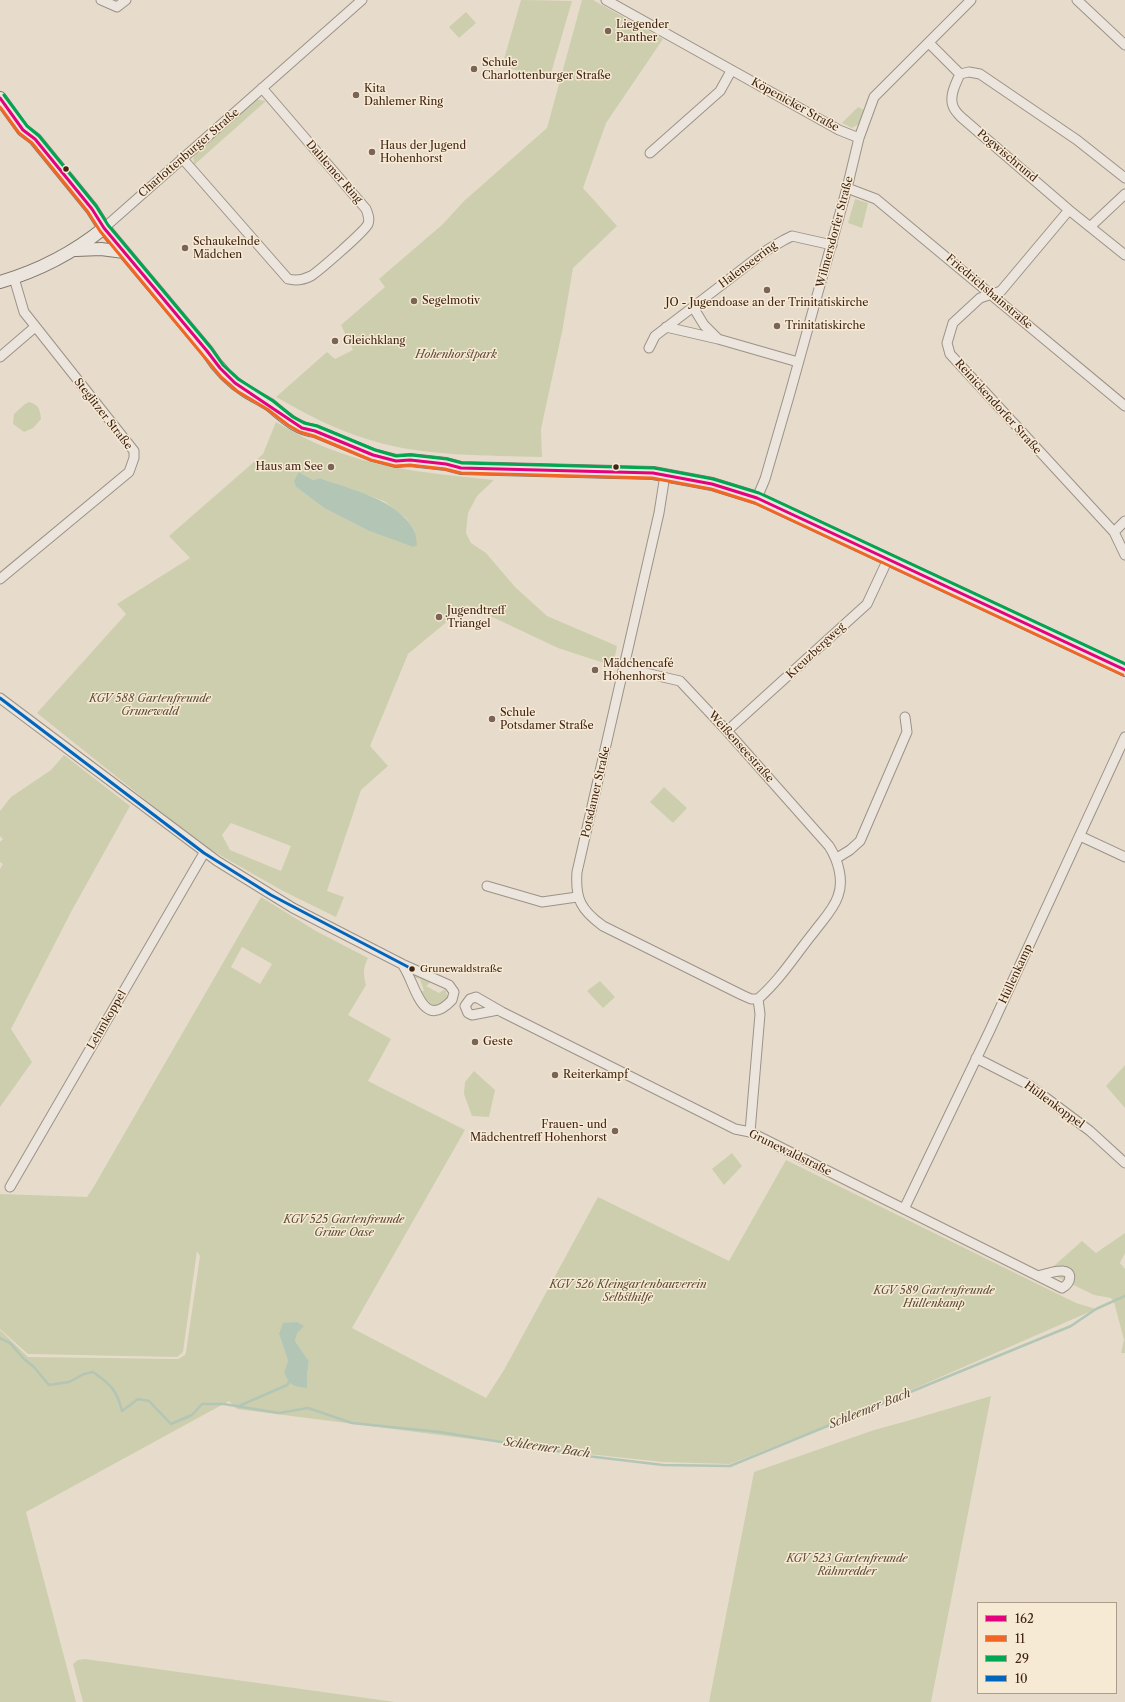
<!DOCTYPE html>
<html>
<head>
<meta charset="utf-8">
<style>
  body { margin:0 }
  #map { position:relative; width:1125px; height:1702px; overflow:hidden; background:#e7dccb; font-family:"Libre Caslon Text",serif }
  canvas { display:block }
  .legend { position:absolute; left:977px; top:1602px; width:140px; height:92px; box-sizing:border-box; background:#f7ead5; border:1px solid #ae9b88; margin:0; padding:5px 7px; list-style:none; font-size:12px; color:#402415 }
  .legend li { display:flex; align-items:center; gap:8px; height:20px }
  .legend b { width:20px; border:1px solid #ae9b88 }
</style>
</head>
<body>
<div id="map">
<canvas width="1125" height="1702"></canvas>
<ul class="legend">
<li><b style="height:5px;background:#e5007d"></b>162</li>
<li><b style="height:5px;background:#f26522"></b>11</li>
<li><b style="height:5px;background:#00a651"></b>29</li>
<li><b style="height:5px;background:#0065bd"></b>10</li>
</ul>
</div>
<script>
const g = document.querySelector('canvas').getContext('2d');
g.lineJoin = 'round';
function fill(path, color) { g.fillStyle = color; g.fill(path, 'evenodd'); }
function stroke(path, color, width, dash) { g.strokeStyle = color; g.lineWidth = width; g.lineCap = dash ? 'butt' : 'round'; g.setLineDash(dash || []); g.stroke(path); }
function write(font, color, halo, rows, align = 'center') {
  g.font = font + ' "Libre Caslon Text",serif'; g.lineWidth = 3; g.setLineDash([]); g.textBaseline = 'middle'; g.strokeStyle = halo; g.fillStyle = color; for (const [text, x, y, turn = 0] of rows) {
    g.save(); g.translate(x, y); g.rotate((+turn || 0) * Math.PI / 180); g.textAlign = isNaN(turn) ? turn : align; if (halo) g.strokeText(text, 0, 0); g.fillText(text, 0, 0); g.restore();
  }
}
fill(new Path2D(`
  M521,0L572,1L549,80L502,66Z
  M582,0H593L663,39L606,123L583,188L617,226L573,268L562,332L541,429L542,457C486,455 424,457 370,440C336,430 306,414 276,397L327,352L335,359L353,350L341,325L385,287L379,279L443,224L464,201L547,128Z
  M466,12L476,23L459,38L449,27Z
  M255,99L266,101L194,165L193,155Z
  M858,107L864,110L859,124L852,128L842,123Z
  M855,199L868,203L862,228L848,223Z
  M29,402C39,405 40,409 41,419L33,428L24,432L13,424L14,414L25,404Z
  M276,422C293,432 311,442 330,449C383,470 438,474 494,480L477,496L468,513L466,533L471,543L486,553L515,587L547,616L617,646L613,666L558,648L467,605L408,654L370,746L388,766L361,790L327,891L344,897L336,917L283,891L211,850L172,821L37,713L126,614L117,604L190,558L169,536L263,454ZM299,472L313,480L320,478L384,501L406,518L415,531L413,547L369,531L324,508L296,487ZM231,823L291,846L281,871L230,850L222,835Z
  M64,755L130,806L71,912L11,1029L32,1062L0,1107V869L3,864L0,862V842L3,839L0,836V811L11,797L51,770Z
  M664,787L687,808L673,823L650,802Z
  M261,897L316,931L368,958C363,968 363,974 366,985L348,1015L391,1039L368,1081L465,1130L352,1328L486,1398L504,1370L598,1197L729,1261L786,1160L1076,1303L1096,1309L863,1411L730,1464L663,1462L588,1454L237,1409L229,1401L26,1512L76,1702H0V1330L28,1357L178,1359L185,1355L186,1352L200,1256L197,1251L183,1352L177,1357L28,1354L0,1329V1194L87,1197L93,1188ZM242,947L272,964L260,984L231,967ZM298,1332L295,1341L309,1361L307,1376L284,1372L288,1361L279,1334Z
  M412,973L431,982L426,986L439,993L445,989L448,998C442,1003 437,1008 429,1004L428,1001L427,1003L418,991H424L420,979L412,977Z
  M600,981L615,997L603,1008L587,991Z
  M1125,1065V1108L1106,1086Z
  M474,1071L495,1090L489,1117L472,1116L464,1094L465,1082Z
  M732,1153L742,1166L724,1185L712,1169Z
  M1125,1233V1253L1120,1263L1125,1269V1353H1121L1124,1340L1114,1302L1111,1298L1094,1295L1047,1272L1082,1241L1096,1253Z
  M991,1396L931,1702H709L754,1472L874,1430L907,1421Z
  M85,1659L395,1702H83L73,1664L78,1660Z`), '#ccceae');
fill(new Path2D(`
  M299,472L313,480L320,478C351,490 397,499 414,530C416,534 416,540 417,545L413,547L369,531L324,508L296,487L294,481Z
  M297,1322L304,1326L298,1332L295,1341L309,1361L307,1376V1388C293,1386 290,1386 284,1372L288,1361L279,1334L283,1323Z`), '#b3c6b5');
stroke(new Path2D(`
  M0,1338L10,1343L24,1359L34,1367L49,1385L69,1382L84,1374L93,1372C110,1384 117,1390 122,1411L138,1399L149,1401L171,1424L192,1415L202,1404H224L279,1413L308,1408L352,1423L440,1432L587,1456L663,1465L730,1466L1071,1326L1096,1309L1125,1296
  M239,1406L287,1385L289,1382`), '#b3c6b5', 2.5);
const street = new Path2D(`
  M101,0L117,7L126,0
  M606,0L839,130L859,138
  M1077,0L1125,45
  M929,43L960,74
  M650,153L720,91L731,71
  M182,158L288,279C296,281 303,280 311,276C319,271 365,231 368,224C370,219 368,214 366,209L262,88
  M1125,178L1077,140L980,74L969,72L960,74C956,83 949,96 953,106C954,110 958,114 961,117L1069,210L1125,255
  M847,188L876,199L1125,406
  M1069,210L1001,291L980,298L953,323L947,343L950,354L1114,532L1125,555
  M1091,226L1125,194
  M104,228L362,0
  M666,327L718,339
  M649,348L655,336L693,307
  M0,357L35,327
  M798,362L718,339L704,325L693,307L767,250L784,240L792,236L832,245
  M665,475L659,513L577,872C575,899 581,910 603,926L742,995L751,999H758L760,1014L750,1132
  M757,498L765,479L790,393L847,188L859,138L874,97L971,0
  M1114,532L1125,521
  M0,579L129,472L134,458V451L24,312L14,278
  M624,668L680,681L727,731L829,846C838,860 844,880 838,896C834,909 822,921 814,932C796,954 780,980 758,999
  M0,698L217,861L293,908L402,964L449,985L454,992L452,1000C421,1033 415,980 402,964
  M727,731L867,604L888,559
  M1080,836L1125,857
  M837,858L850,850L860,841L907,732L905,717
  M487,886L542,902L577,897
  M498,1010L472,1015L468,1013L465,1006L470,999L476,997L502,1012L735,1129L750,1132L1062,1288C1072,1283 1073,1270 1061,1271C1054,1271 1045,1274 1038,1276
  M976,1058L1029,1085L1090,1131L1125,1163
  M10,1187L204,853
  M904,1209L990,1030L1125,737`);
const secondary = new Path2D(`
  M0,98L23,130L35,139L92,209L104,228L207,351C217,367 230,381 246,391C254,396 262,400 270,405C284,416 296,429 315,431L373,455L396,461L410,460L446,464L461,468L653,473L712,484L757,498L1125,670
  M76,250L101,249L124,252
  M0,282C38,271 73,253 104,228`);
stroke(street, '#9c9287', 11);
stroke(secondary, '#83796f', 14);
stroke(street, '#ebe5dd', 9);
stroke(secondary, '#ebe5dd', 12);
stroke(new Path2D(`
  M0,98L23,130L35,139L92,209L104,228L207,351L220,368L235,383L302,428L315,431L373,455L396,461L410,460L446,464L461,468L653,473L712,484L757,498L1125,670`), '#e5007d', 3);
stroke(new Path2D(`
  M0,107L19,133L32,143L88,212L100,231L221,377L237,391L267,409L288,425L300,432L314,436L371,460L395,466L410,465L445,469L461,473L652,478L711,489L755,503L1123,675`), '#f26522', 3);
stroke(new Path2D(`
  M4,95L27,126L39,136L96,206L108,225L211,348L223,365L238,379L273,401L293,417L304,423L317,426L375,450L396,456L411,455L447,459L462,463L654,468L713,479L759,493L1125,664`), '#00a651', 3);
stroke(new Path2D(`
  M0,698L204,853L271,895L412,969`), '#0065bd', 3);
for (const [x, y, r, color] of [
  [608,31,4,"#7a6455"],
  [474,69,4,"#7a6455"],
  [356,95,4,"#7a6455"],
  [372,152,4,"#7a6455"],
  [66,169,3.5,"#402415"],
  [185,248,4,"#7a6455"],
  [767,290,4,"#7a6455"],
  [414,301,4,"#7a6455"],
  [777,326,4,"#7a6455"],
  [335,341,4,"#7a6455"],
  [331,467,4,"#7a6455"],
  [616,467,3.5,"#402415"],
  [439,617,4,"#7a6455"],
  [595,670,4,"#7a6455"],
  [492,719,4,"#7a6455"],
  [412,969,3.5,"#402415"],
  [475,1042,4,"#7a6455"],
  [555,1075,4,"#7a6455"],
  [615,1131,4,"#7a6455"]
]) { const dot = new Path2D(); dot.arc(x, y, r, 0, 2 * Math.PI); g.fillStyle = color; g.fill(dot); stroke(dot, '#f7ead5', 1.5); }
write('10px', '#402415', '#f7ead5', [
  ["Grunewaldstraße",420,969]
], 'left');
write('11px', '#402415', '#f7ead5', [
  ["Liegender",616,25],
  ["Panther",616,38],
  ["Schule",482,63],
  ["Charlottenburger Straße",482,76],
  ["Kita",364,89],
  ["Dahlemer Ring",364,102],
  ["Haus der Jugend",380,146],
  ["Hohenhorst",380,159],
  ["Schaukelnde",193,242],
  ["Mädchen",193,255],
  ["Segelmotiv",422,301],
  ["JO - Jugendoase an der Trinitatiskirche",767,303,"center"],
  ["Trinitatiskirche",785,326],
  ["Gleichklang",343,341],
  ["Haus am See",323,467,"right"],
  ["Jugendtreff",447,611],
  ["Triangel",447,624],
  ["Mädchencafé",603,664],
  ["Hohenhorst",603,677],
  ["Schule",500,713],
  ["Potsdamer Straße",500,726],
  ["Geste",483,1042],
  ["Reiterkampf",563,1075],
  ["Frauen- und",607,1125,"right"],
  ["Mädchentreff Hohenhorst",607,1138,"right"]
], 'left');
write('11px', '#402415', '#f7ead5', [
  ["Köpenicker Straße",795,105,29],
  ["Charlottenburger Straße",189,153,-41],
  ["Pogwischrund",1007,156,40],
  ["Dahlemer Ring",334,172,49],
  ["Wilmersdorfer Straße",835,232,-75],
  ["Halenseering",748,265,-37],
  ["Friedrichshainstraße",989,292,40],
  ["Reinickendorfer Straße",998,407,48],
  ["Steglitzer Straße",103,414,52],
  ["Kreuzbergweg",816,651,-43],
  ["Weißenseestraße",741,747,48],
  ["Potsdamer Straße",596,792,-77],
  ["Hüllenkamp",1016,974,-65],
  ["Lehmkoppel",107,1020,-60],
  ["Hüllenkoppel",1054,1105,36],
  ["Grunewaldstraße",790,1153,26]
]);
write('italic 11px', '#5d4c36', '#f7ead5', [
  ["Hohenhorstpark",456,355],
  ["KGV 588 Gartenfreunde",150,699],
  ["Grunewald",150,712],
  ["KGV 525 Gartenfreunde",344,1220],
  ["Grüne Oase",344,1233],
  ["KGV 526 Kleingartenbauverein",628,1285],
  ["Selbsthilfe",628,1298],
  ["KGV 589 Gartenfreunde",934,1291],
  ["Hüllenkamp",934,1304],
  ["KGV 523 Gartenfreunde",847,1559],
  ["Rähnredder",847,1572]
]);
write('italic 12px', '#574a3b', '#f7ead5', [
  ["Schleemer Bach",870,1409,-22],
  ["Schleemer Bach",547,1448,8]
]);
</script>
</body>
</html>
